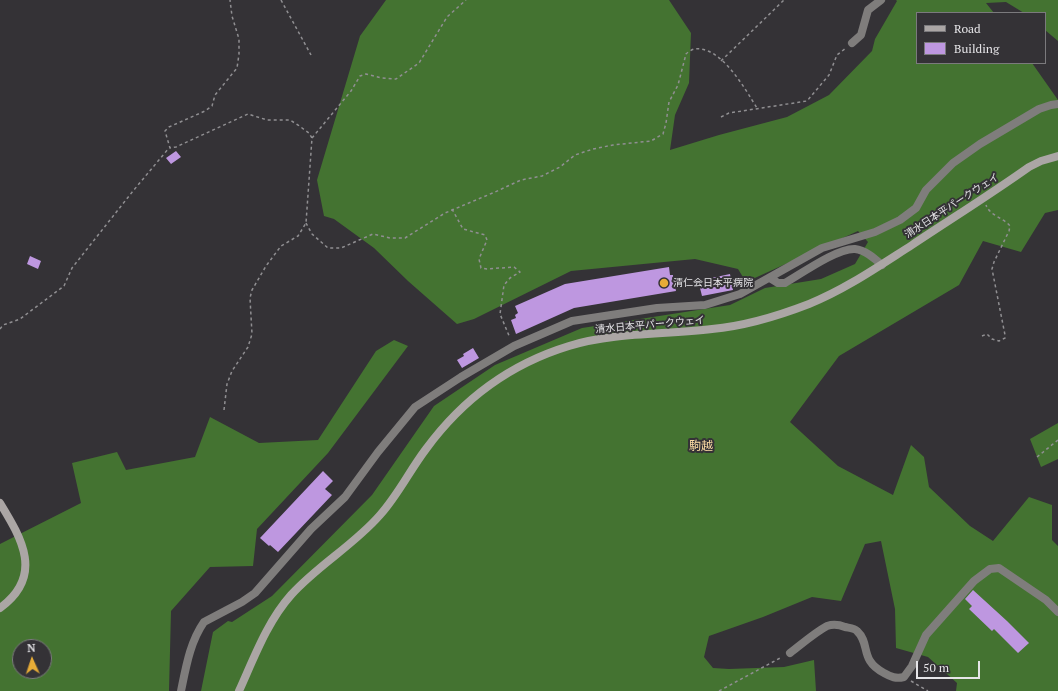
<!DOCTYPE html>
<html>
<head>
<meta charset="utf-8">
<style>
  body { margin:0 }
  #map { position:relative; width:1058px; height:691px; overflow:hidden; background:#343236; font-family:"PT Serif",serif }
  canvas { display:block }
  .legend { position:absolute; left:916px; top:12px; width:130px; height:52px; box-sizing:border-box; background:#343236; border:1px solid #7b7a7d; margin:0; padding:5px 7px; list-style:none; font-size:12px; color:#e6e5e8 }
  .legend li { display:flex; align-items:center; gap:8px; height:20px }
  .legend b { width:20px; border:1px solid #7b7a7d }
  .north { position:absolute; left:12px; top:639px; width:40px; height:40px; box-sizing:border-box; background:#343236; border:1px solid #7b7a7d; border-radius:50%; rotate:357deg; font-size:11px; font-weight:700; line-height:16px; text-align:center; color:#e6e5e8 }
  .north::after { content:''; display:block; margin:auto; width:14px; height:18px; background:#e7ac37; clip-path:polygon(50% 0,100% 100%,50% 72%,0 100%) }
  .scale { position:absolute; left:916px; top:661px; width:64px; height:18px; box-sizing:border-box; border:2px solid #e6e5e8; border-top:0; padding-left:5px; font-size:12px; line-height:14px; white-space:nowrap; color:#e6e5e8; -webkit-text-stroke:3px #343236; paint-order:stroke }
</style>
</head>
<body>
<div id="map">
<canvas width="1058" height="691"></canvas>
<ul class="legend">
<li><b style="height:5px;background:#aba6a5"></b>Road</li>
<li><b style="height:11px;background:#be97e0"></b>Building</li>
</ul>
<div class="north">N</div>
<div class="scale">50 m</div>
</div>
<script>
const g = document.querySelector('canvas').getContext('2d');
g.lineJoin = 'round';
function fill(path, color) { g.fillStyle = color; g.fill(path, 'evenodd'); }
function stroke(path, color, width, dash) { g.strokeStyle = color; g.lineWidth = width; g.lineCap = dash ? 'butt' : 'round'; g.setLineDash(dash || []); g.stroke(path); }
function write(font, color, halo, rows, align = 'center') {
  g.font = font + ' "PT Serif","Noto Sans JP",serif'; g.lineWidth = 4; g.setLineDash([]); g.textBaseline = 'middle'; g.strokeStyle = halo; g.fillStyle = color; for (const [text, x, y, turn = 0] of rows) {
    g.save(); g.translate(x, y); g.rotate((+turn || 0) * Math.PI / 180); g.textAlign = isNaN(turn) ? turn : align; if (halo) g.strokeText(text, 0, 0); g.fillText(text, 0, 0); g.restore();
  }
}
fill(new Path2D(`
  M386,0H669L691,33L689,83L675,115L670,150L719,135L787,117L829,95L872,51L875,39L897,1L896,0H1058V41L1045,30V13H1024L1006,2L986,3L994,13H917V63H1032L1058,100V210L1045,213L1021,252L983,241L959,285L839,356L790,422L838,466L893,495L911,445L924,457L929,487L970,526L993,541L1029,497L1052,505V540L1058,546V691H956L957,683L928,657L896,648L895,609L881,541L865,544L841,601L812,597L763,617L709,636L704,657L713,668L729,669L784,667L814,660L816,691H201L213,632L228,621L232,622L272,596L372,495L434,406L495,365L582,328L730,305L765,288L821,279L855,264L868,242L858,231L746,282L738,269L695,259L571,271L474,319L457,324L408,281L374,248L334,219L324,216L317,180L360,36Z
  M394,340L408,346L328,453L257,529L253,566L210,567L171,611L169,691H0V544L81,503L72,463L117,452L126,470L195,457L210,417L259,443L318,440L376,351ZM20,647H44V671H20Z
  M1058,423V459L1041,467L1030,439Z`), '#447331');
fill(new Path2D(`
  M176,151L181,157L171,164L166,158Z
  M30,256L41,261L38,269L27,264Z
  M669,267L670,275H673V279H676L678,286H675L676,291L574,308L516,334L511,320L516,318L515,315L518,313L515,306L565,284Z
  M730,274L733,290L702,296L700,288L702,287V280Z
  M473,348L479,358L462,368L457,360L464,356L463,354Z
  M323,471L333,481L325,489L332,495L278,552L270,545L269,546L260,538Z
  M973,590L1007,621L1029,643L1018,653L994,629L992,631L969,609L972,606L965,599Z`), '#be97e0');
stroke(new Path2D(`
  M281,0L311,55
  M721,61L784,0
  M721,117L729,113L807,101L829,75L837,55L846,48
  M312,138L351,91L360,76L366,74L382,78L396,79L419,63L447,17L466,0
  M452,209L463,229L485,235L487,240L479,259L481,268L487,269L514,267L520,272L510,278L504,285L500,314L510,338
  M306,223L312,234L328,248H341L373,234L390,238H405L445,213L495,192L521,180L542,176L560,167L575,155L593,149L613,145L651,141L663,134L666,123L669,102L678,85L686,54C688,52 691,50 694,49C721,45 745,89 757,108
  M0,329L3,325L20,319L64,286L72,268L133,191L169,148
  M982,336L987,334L992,339L999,341L1005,338V335L992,269L994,262L1009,231L1010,226C1004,218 990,216 986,205
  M224,410L227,384L232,371L248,347L252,334L250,298L252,290L266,266L281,246L298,236L306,223L312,138L309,133L298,125L290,120H267L248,114L176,147L170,148L165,131L169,127L205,111L212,106L215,95L237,68L239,54V39L232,16L230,0
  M1037,457L1058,440
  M911,681L928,691
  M719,691L782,657`), '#908f92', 1.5, [3, 3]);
stroke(new Path2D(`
  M852,43L861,35L868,10L881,0
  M770,278L778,283H785C801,274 837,248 855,249C865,250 874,258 882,265
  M790,653C802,644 814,633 827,626C833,624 840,625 845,627C849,628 854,628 857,631C871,644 859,660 884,673C891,677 896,679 904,677L912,666L926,635L974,581L990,569L999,568L1046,600L1058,612
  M181,691C186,667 190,642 204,622L242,602L255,593L311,529L345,497L378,452L415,407L461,377L514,346L572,321L657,308L705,305L740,294L822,248L875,232L900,220L916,208L926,190L953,163L980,144L1039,109L1051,105L1058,104`), '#7f7d7c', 8);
stroke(new Path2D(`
  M0,503C22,539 44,576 0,608
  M239,691C254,658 267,622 291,595C318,565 354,545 380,515C398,495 410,470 426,449C462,400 510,364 569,346C615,332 665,335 712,329C745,326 778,316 809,304C846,289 879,266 912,245C951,219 991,194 1029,167L1041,161L1058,156`), '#aba6a5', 8);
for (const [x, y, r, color] of [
  [664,283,5,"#e7ac37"]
]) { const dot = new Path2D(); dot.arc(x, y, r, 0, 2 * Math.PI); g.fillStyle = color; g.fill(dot); stroke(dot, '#343236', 1.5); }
write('10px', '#e6e5e8', '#343236', [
  ["清水日本平パークウェイ",952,206,-33],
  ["清水日本平パークウェイ",650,325,-5]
]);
write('10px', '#e6e5e8', '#343236', [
  ["清仁会日本平病院",673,283]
], 'left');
write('12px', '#fcdba4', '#343236', [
  ["駒越",701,447]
]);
</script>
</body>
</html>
